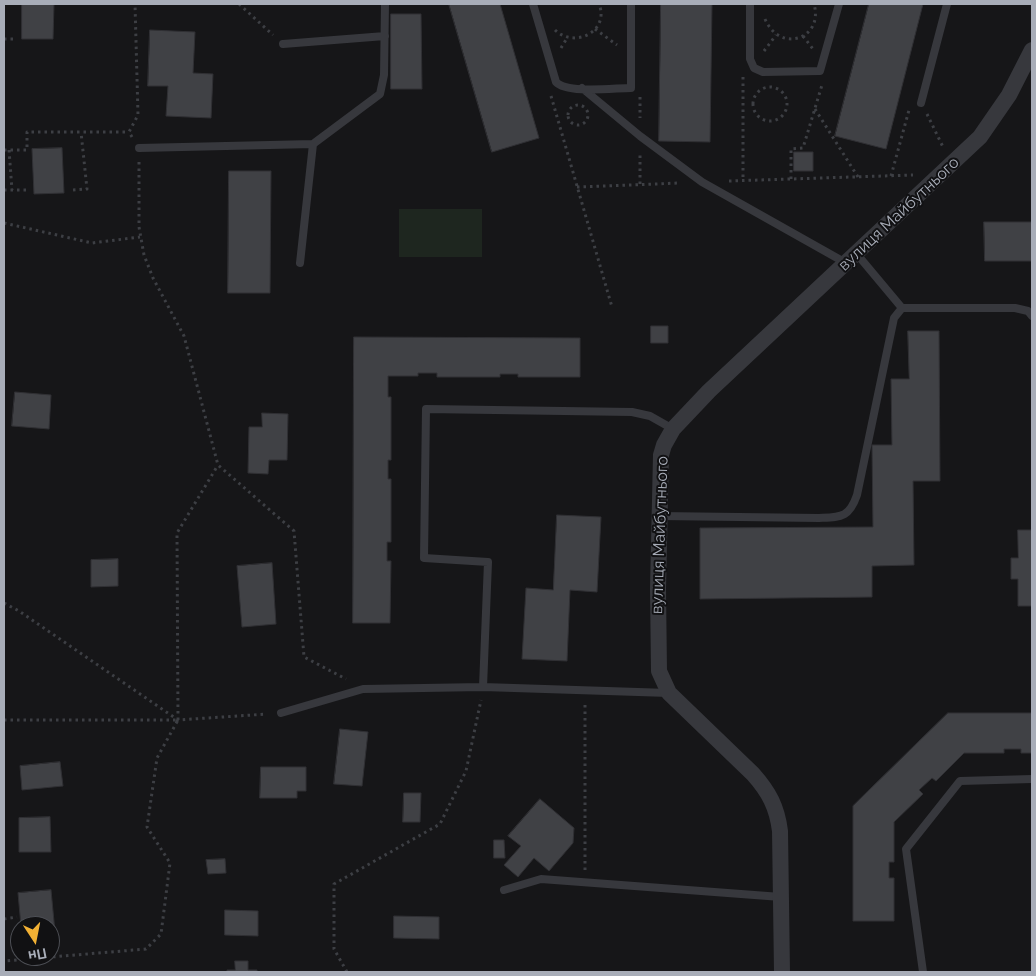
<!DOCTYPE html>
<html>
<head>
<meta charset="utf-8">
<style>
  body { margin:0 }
  #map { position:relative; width:1036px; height:976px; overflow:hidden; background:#161618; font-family:Raleway,sans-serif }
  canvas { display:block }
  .frame { position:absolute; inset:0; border:5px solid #a8adb8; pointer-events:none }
  .north { position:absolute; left:10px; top:916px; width:50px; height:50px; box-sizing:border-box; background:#111113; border:1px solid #4d4f55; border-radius:50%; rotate:169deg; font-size:14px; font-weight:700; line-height:20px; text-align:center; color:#a8adb8 }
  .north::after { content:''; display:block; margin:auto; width:18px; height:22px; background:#f2b134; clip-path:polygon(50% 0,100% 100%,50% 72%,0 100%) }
</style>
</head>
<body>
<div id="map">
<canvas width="1036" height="976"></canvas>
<div class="frame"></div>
<div class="north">Пн</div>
</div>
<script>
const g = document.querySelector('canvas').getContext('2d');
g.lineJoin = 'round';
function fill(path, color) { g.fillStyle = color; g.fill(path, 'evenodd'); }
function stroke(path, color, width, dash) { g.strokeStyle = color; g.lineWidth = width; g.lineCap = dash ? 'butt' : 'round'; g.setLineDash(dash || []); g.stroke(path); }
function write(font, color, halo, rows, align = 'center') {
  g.font = font + ' Raleway,sans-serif'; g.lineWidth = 4; g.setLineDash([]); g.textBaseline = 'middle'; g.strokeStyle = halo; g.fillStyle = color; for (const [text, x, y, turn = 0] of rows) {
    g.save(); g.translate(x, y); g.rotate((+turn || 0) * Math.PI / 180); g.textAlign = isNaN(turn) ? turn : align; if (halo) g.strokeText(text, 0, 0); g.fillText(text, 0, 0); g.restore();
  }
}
fill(new Path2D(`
  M399,209H482V257H399Z`), '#1e261f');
const building = new Path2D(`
  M22,4H54L53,39H22Z
  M449,4H500L539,138L492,152Z
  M661,4H712L710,142L659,141Z
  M869,4H923L886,149L835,136Z
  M391,14H421L422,89H391Z
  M150,30L195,32L193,73L213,74L211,118L166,116L168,86H148Z
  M62,148L64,193L34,194L32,149Z
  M794,152H813V171H794Z
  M229,171H271L270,293H228Z
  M984,222H1032V261H985Z
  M651,326H668V343H651Z
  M908,331H939L940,481H913L914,565L872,566V597L700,599V528L873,527L872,445H892L891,379H909Z
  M354,337L580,338V377H518V374H500V377H437V373H418V376H388V397H391V460H388V479H391V542H387V561H391L390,623H353Z
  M15,392L51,395L49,429L12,426Z
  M262,413L288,414L287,460H269L268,474L248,473L249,427H262Z
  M557,515L601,517L597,592L570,590L567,661L522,659L526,588L553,590Z
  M1018,530H1032V606H1018V579H1011V558H1018Z
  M118,559V586L91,587V560Z
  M272,563L276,624L242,627L237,566Z
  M948,713H1032V753H1021V749H1004V753H964L936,781L932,778L919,790L923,794L894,822V862H889V878H894V921H853V806Z
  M340,729L368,732L362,786L334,784Z
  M60,762L63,786L22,790L20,766Z
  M261,767H306V791H297V798H260Z
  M404,793H421L420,822H403Z
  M540,799L574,828L573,843L549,871L534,858L518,877L504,865L521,846L508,836Z
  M50,817L51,852H19V818Z
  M494,840H504L505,858H494Z
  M225,859L226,873L208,874L206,860Z
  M51,890L55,932H50V926H21L18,893Z
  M225,910L258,911V936L225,935Z
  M394,916L439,917V939L394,938Z
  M235,961H248V970H257V972H227V970H235Z`);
fill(building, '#404145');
stroke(building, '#303034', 1);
stroke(new Path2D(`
  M239,4L273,35
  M765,19C780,54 824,39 814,4
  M595,29L617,45
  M555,30C575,49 610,31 599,4
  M803,36L813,49
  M4,39H15
  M561,48L567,38
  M764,51L776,35
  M743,77V181
  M753 104a17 17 0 1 1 34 0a17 17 0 1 1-34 0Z
  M551,96L612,307
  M640,97V118
  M568 115a10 10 0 1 1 20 0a10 10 0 1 1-20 0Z
  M815,109L858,177
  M927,114L943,147
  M132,137L129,132L138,115L135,4
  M4,150H27V132H129
  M9,150L12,190
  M139,162V227L144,255L153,278L184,336L218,465L294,531L304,657L346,679
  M891,176L909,110
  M791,179V149L803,148L822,85
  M729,181L913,175
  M640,184V152
  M577,187L680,183
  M4,190H27
  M73,190L87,189L81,132
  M4,223L92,243L140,237
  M4,603L19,611L178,720L267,714
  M4,720H178L157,758L147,827L170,863L161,934L146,949L4,961
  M178,720L177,533L218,465
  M585,870V704
  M4,919L17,917
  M347,972L334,949V884L440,824L466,771L481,700`), '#3d3f44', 3, [2.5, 4]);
stroke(new Path2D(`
  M533,4L556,82C567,94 614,88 631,88V4
  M750,4V59L754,68L763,72L820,71L839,4
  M283,44L385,36
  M582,88L640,136L702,182L846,263
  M921,103L947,4
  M139,148L313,144L380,94L384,75L385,4
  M300,263L313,144
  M902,308H1015L1028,311L1032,316
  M659,516L819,518C841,517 849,518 857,495L894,318L902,308L856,253
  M483,687L488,562L424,558L426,409L632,412L650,416L673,429
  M281,713L363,689L483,687L669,693
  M504,890L541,879L781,897
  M923,972L906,849L960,781L1032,779`), '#37383d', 8);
stroke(new Path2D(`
  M782,972L780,831C777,807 769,792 753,774L669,693L659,671L658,589L661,455L664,445L673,429L709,391L980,137L1009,95L1032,50`), '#37383d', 16);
write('16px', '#a8adb8', '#111113', [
  ["вулиця Майбутнього",899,214,-43],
  ["вулиця Майбутнього",660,535,-88]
]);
</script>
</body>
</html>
